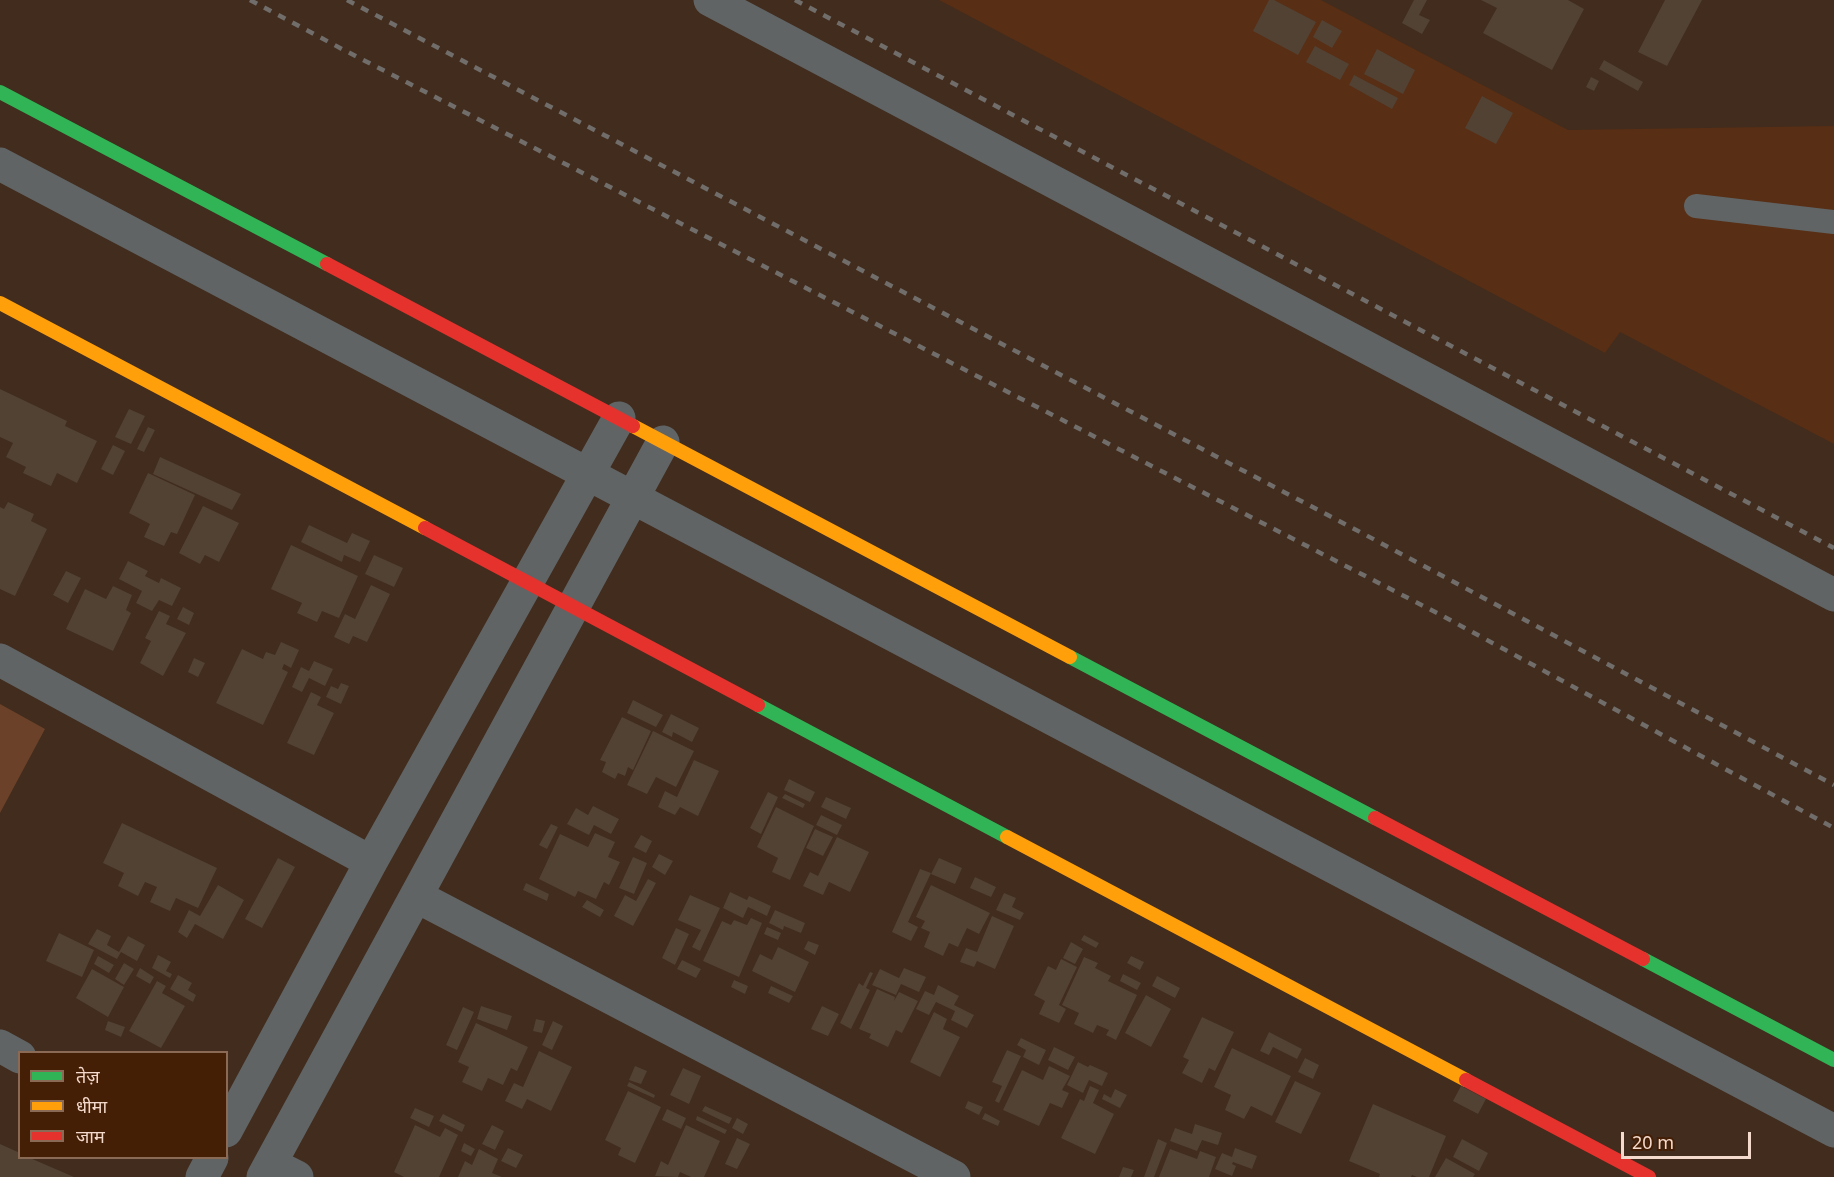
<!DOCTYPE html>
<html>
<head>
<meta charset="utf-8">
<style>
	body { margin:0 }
	#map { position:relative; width:1834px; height:1177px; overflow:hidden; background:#412c1e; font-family:"Noto Sans","Noto Sans Devanagari",sans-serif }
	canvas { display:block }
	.legend { position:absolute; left:18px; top:1051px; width:210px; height:108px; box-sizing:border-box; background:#441e05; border:2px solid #8a6955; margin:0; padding:8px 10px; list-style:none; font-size:18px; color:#f4dacc }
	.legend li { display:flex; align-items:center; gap:12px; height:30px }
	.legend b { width:30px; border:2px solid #8a6955 }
	.scale { position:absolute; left:1621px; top:1132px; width:130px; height:27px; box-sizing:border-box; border:3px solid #f4dacc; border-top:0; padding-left:8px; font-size:18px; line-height:21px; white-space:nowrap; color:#f4dacc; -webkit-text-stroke:4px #441e05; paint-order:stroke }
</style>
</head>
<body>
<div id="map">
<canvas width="1834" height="1177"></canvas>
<ul class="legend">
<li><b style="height:8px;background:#30b455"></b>तेज़</li>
<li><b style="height:8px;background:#ff9f0a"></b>धीमा</li>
<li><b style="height:8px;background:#e5322d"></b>जाम</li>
</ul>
<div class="scale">20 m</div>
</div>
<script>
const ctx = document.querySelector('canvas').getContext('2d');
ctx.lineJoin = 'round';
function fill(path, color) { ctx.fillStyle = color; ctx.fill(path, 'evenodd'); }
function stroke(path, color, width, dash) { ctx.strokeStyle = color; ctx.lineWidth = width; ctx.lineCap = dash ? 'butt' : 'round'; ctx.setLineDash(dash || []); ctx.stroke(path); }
fill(new Path2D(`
	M 939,0 L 1321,0 L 1568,130 L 1834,126 L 1834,444 L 1620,332 L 1605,353 Z`), '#582e14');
fill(new Path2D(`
	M 0,704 L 45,729 L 0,813 Z`), '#6b4229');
fill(new Path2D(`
	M 1269,0 L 1274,0 L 1316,22 L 1298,55 L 1253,31 Z
	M 1414,0 L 1427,0 L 1419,15 L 1430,20 L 1422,34 L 1402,23 Z
	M 1481,0 L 1568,0 L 1584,9 L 1552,70 L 1483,33 L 1497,8 Z
	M 1665,0 L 1702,0 L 1667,66 L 1638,52 Z
	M 1322,20 L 1342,31 L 1332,48 L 1313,37 Z
	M 1315,46 L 1349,64 L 1340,80 L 1306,62 Z
	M 1377,49 L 1415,70 L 1403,94 L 1364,74 Z
	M 1604,60 L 1643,82 L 1638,91 L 1599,69 Z
	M 1354,75 L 1398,98 L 1392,109 L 1349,85 Z
	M 1591,77 L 1599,81 L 1594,91 L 1586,87 Z
	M 1482,96 L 1513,113 L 1496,144 L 1465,128 Z
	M 0,389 L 67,421 L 65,426 L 97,441 L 77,483 L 57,473 L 51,486 L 23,473 L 26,467 L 6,457 L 13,443 L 0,437 Z
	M 129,409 L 145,416 L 131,444 L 115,437 Z
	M 148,427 L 155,430 L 144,452 L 137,449 Z
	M 113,445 L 125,451 L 113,475 L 101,469 Z
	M 160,457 L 241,494 L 232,510 L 153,474 Z
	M 148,473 L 195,495 L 177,534 L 171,532 L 164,546 L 144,537 L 150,524 L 129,513 Z
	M 8,502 L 34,514 L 31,521 L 47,529 L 15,596 L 0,589 L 0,507 L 4,509 Z
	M 203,506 L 239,523 L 219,562 L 205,555 L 200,564 L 179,553 Z
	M 309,525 L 347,543 L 352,533 L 370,541 L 360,562 L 344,555 L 342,562 L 301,542 Z
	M 291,545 L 358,576 L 339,618 L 322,611 L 317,622 L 297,613 L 302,603 L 271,589 Z
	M 374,555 L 403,568 L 394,587 L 365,574 Z
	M 128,561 L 148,571 L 145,576 L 159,583 L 161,578 L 181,588 L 172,606 L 159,600 L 152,611 L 136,603 L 142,591 L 119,579 Z
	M 66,571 L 81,578 L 68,603 L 53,595 Z
	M 371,585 L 390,594 L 367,642 L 353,636 L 349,644 L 334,637 L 345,614 L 355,619 Z
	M 113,586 L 132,595 L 126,610 L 131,613 L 113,651 L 66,629 L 85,589 L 106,599 Z
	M 183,607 L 194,613 L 189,625 L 177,619 Z
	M 159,611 L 170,616 L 166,624 L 186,633 L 163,676 L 140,663 L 151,641 L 145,638 Z
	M 281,642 L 299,650 L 291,668 L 284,664 L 282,669 L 288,672 L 263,725 L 216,703 L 242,649 L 263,659 L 266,652 L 275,655 Z
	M 194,658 L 205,663 L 198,677 L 188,672 Z
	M 314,661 L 333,669 L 325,686 L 309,678 L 302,692 L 292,687 L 301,667 L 309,671 Z
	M 341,683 L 349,686 L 341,704 L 326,697 L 331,686 L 338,689 Z
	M 311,692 L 321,697 L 317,705 L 334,713 L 314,755 L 287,743 Z
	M 633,700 L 663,715 L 656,727 L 627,713 Z
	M 671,714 L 699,728 L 692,742 L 673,732 L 672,737 L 662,732 Z
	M 622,717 L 651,731 L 633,770 L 628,767 L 625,776 L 618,773 L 615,779 L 602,772 L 606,762 L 600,760 Z
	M 653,731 L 694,751 L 676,787 L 656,777 L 647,794 L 627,785 Z
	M 694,760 L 719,771 L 698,816 L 680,807 L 675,815 L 658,807 L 665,791 L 677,797 Z
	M 789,779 L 815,792 L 810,802 L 784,790 Z
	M 768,792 L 778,797 L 761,834 L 750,828 Z
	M 785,794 L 805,804 L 803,808 L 782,798 Z
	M 826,797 L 851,808 L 846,819 L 821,807 Z
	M 593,806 L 619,819 L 611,834 L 594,825 L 589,835 L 567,824 L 576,808 L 588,815 Z
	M 776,807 L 814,826 L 790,880 L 772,872 L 778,858 L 757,847 Z
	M 821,815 L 842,825 L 837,835 L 816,825 Z
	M 122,823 L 217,868 L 198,908 L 176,898 L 170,911 L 150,902 L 157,887 L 145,882 L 138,896 L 118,886 L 124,873 L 103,863 Z
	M 551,824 L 558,827 L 547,849 L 539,845 Z
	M 815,829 L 833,837 L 823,856 L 806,848 Z
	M 595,833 L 615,842 L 608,857 L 620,862 L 609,885 L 604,882 L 596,899 L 578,891 L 575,897 L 539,879 L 560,834 L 588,847 Z
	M 641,835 L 652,841 L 646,853 L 634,847 Z
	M 837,837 L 869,852 L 850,892 L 829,882 L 823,895 L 803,886 L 810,872 L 818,876 Z
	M 659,854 L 673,861 L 665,875 L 652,867 Z
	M 633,857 L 647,863 L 634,894 L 619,888 Z
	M 278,858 L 295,867 L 262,928 L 245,919 Z
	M 939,858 L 962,868 L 955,884 L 931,874 Z
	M 920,869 L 931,873 L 908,922 L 918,927 L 911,941 L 892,932 Z
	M 975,877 L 996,887 L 991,897 L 970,888 Z
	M 648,879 L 656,883 L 633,926 L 614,916 L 625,895 L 636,901 Z
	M 526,883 L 549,894 L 547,901 L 523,890 Z
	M 218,885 L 244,900 L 223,939 L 195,924 L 187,938 L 178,932 L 189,910 L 200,916 Z
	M 931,885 L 990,913 L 979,934 L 967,928 L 958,947 L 949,943 L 943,956 L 924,947 L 930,932 L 921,928 L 925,921 L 916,917 Z
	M 730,892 L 747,900 L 749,896 L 771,906 L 767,916 L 748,907 L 743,918 L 723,908 Z
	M 1004,893 L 1016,898 L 1012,907 L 1024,913 L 1020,920 L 996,910 Z
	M 690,895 L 720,908 L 700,951 L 692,947 L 701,930 L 678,920 Z
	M 587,900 L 604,910 L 600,917 L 582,907 Z
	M 775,910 L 805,923 L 801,933 L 784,926 L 783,930 L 769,923 Z
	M 992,916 L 1014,926 L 995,969 L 977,961 L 974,967 L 960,962 L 966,948 L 977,952 Z
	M 751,918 L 762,923 L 739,977 L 703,961 L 722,921 L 731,925 L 734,920 L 747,925 Z
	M 767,927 L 781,933 L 778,940 L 764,934 Z
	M 676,928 L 689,934 L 675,965 L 662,958 Z
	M 97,929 L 111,936 L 107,945 L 119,952 L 128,936 L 145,945 L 137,961 L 121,952 L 117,959 L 88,944 Z
	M 59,933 L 94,950 L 82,977 L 46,961 Z
	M 1084,935 L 1099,943 L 1096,948 L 1081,940 Z
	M 808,941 L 819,945 L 815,955 L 804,949 Z
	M 1071,942 L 1083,949 L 1075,964 L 1063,958 Z
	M 778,947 L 809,962 L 795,992 L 752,971 L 760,954 L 772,960 Z
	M 158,955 L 171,962 L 166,971 L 172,974 L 170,978 L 152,968 Z
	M 98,956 L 114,965 L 109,973 L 94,964 Z
	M 1131,956 L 1144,962 L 1140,970 L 1127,963 Z
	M 1084,957 L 1098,963 L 1095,968 L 1111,976 L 1108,981 L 1137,995 L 1116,1040 L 1106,1035 L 1109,1030 L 1097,1025 L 1093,1033 L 1074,1024 L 1079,1013 L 1062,1005 Z
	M 1061,959 L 1077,967 L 1059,1005 L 1066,1009 L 1059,1023 L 1039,1014 L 1045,1001 L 1034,995 L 1048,966 L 1056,970 Z
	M 682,960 L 701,969 L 696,978 L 677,969 Z
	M 124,963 L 134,969 L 124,985 L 115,979 Z
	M 140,968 L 154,977 L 150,984 L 136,976 Z
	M 904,968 L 926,977 L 919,992 L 901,984 L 896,995 L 872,985 L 880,969 L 899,978 Z
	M 92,969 L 124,987 L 108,1017 L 76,998 Z
	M 870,972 L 873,973 L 866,988 L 870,990 L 851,1029 L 840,1023 L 859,983 L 863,986 Z
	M 1123,974 L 1141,983 L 1137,990 L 1120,981 Z
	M 178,975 L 192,983 L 188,990 L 196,995 L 193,1002 L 170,989 Z
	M 1157,976 L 1180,988 L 1175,998 L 1152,986 Z
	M 734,980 L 748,986 L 745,994 L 731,987 Z
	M 157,981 L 166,986 L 162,993 L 185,1006 L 161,1048 L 129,1031 Z
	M 938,985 L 959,996 L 954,1005 L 974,1015 L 967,1028 L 951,1020 L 955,1011 L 936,1002 L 929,1015 L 916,1009 L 925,991 L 934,995 Z
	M 771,986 L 793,996 L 789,1003 L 768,993 Z
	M 877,989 L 895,997 L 894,1001 L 899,992 L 918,1001 L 902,1033 L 896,1030 L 888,1047 L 869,1038 L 871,1034 L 859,1029 Z
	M 1146,995 L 1171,1009 L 1151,1047 L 1125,1033 Z
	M 481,1006 L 512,1016 L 507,1030 L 477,1019 Z
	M 822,1006 L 839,1014 L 828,1036 L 811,1029 Z
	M 463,1007 L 474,1012 L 457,1050 L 446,1045 Z
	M 934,1012 L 947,1019 L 943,1029 L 960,1037 L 940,1077 L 910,1062 Z
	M 1202,1017 L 1234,1032 L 1215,1071 L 1209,1068 L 1202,1083 L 1182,1073 L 1189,1060 L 1183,1057 Z
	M 536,1019 L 545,1021 L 542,1033 L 533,1031 Z
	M 108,1021 L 125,1027 L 121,1037 L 105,1030 Z
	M 553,1021 L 563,1026 L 552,1050 L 542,1045 Z
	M 476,1023 L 528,1047 L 517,1071 L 511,1068 L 503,1085 L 488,1078 L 482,1091 L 462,1082 L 469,1067 L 458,1062 Z
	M 1269,1032 L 1302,1049 L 1297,1059 L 1273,1047 L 1269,1055 L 1260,1051 Z
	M 1021,1038 L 1046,1050 L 1039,1065 L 1023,1057 L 1026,1050 L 1017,1045 Z
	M 1054,1047 L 1075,1057 L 1068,1070 L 1048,1060 Z
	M 1232,1048 L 1291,1076 L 1272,1116 L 1251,1106 L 1244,1119 L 1225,1110 L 1231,1095 L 1214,1087 Z
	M 1007,1050 L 1021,1056 L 999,1103 L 995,1101 L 1002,1086 L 992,1082 Z
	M 539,1051 L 572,1067 L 551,1111 L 527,1099 L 522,1109 L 505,1101 L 514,1083 L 523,1087 Z
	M 1305,1058 L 1319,1065 L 1313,1079 L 1298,1072 Z
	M 1078,1062 L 1088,1067 L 1090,1065 L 1108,1073 L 1102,1086 L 1089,1080 L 1083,1093 L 1067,1085 Z
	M 635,1066 L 647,1071 L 641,1084 L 629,1080 Z
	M 1049,1066 L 1070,1076 L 1062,1090 L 1069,1093 L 1062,1108 L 1050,1103 L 1039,1126 L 1003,1110 L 1022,1070 L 1043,1080 Z
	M 683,1068 L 701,1076 L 689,1104 L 670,1095 Z
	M 1295,1081 L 1321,1093 L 1301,1134 L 1275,1122 Z
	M 629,1082 L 655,1095 L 654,1098 L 627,1086 Z
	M 1090,1086 L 1099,1090 L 1093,1103 L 1114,1114 L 1095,1154 L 1061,1138 L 1080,1099 L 1084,1101 Z
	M 1461,1086 L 1486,1099 L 1478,1114 L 1453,1101 Z
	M 1115,1089 L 1127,1095 L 1120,1108 L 1102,1099 L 1104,1094 L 1111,1098 Z
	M 628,1091 L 661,1107 L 635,1163 L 618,1155 L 621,1148 L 605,1140 Z
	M 968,1101 L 983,1107 L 979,1115 L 965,1108 Z
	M 1373,1104 L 1446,1136 L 1429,1177 L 1417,1177 L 1412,1175 L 1411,1177 L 1379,1177 L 1380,1174 L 1349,1161 Z
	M 705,1106 L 732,1118 L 729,1124 L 702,1111 Z
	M 415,1108 L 434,1116 L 429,1127 L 410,1118 Z
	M 667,1109 L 686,1118 L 681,1129 L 662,1120 Z
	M 985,1113 L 1000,1121 L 998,1126 L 982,1119 Z
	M 443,1114 L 465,1125 L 462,1132 L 439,1121 Z
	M 697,1116 L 727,1130 L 725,1134 L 696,1120 Z
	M 737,1118 L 748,1124 L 743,1134 L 732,1128 Z
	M 1195,1124 L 1222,1133 L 1218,1145 L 1202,1140 L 1197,1151 L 1170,1141 L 1175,1128 L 1192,1134 Z
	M 415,1125 L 440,1137 L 445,1128 L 458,1135 L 439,1177 L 404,1177 L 394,1172 Z
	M 492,1125 L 504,1131 L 495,1150 L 482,1144 Z
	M 686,1125 L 720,1141 L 704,1177 L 691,1177 L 680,1172 L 678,1177 L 655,1176 L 661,1161 L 668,1165 Z
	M 737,1138 L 750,1144 L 737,1169 L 725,1164 Z
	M 1158,1139 L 1167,1143 L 1154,1177 L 1144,1177 Z
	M 1462,1139 L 1488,1153 L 1479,1171 L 1453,1157 Z
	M 464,1143 L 475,1149 L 471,1156 L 461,1151 Z
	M 0,1144 L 20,1153 L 20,1158 L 30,1158 L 74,1177 L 0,1177 Z
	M 508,1148 L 523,1155 L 516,1168 L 501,1161 Z
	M 1235,1148 L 1257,1156 L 1252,1169 L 1233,1162 L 1232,1164 L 1236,1166 L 1232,1176 L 1215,1169 L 1222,1153 L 1232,1157 Z
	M 479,1149 L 498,1159 L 492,1173 L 502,1177 L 458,1177 L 465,1161 L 472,1165 Z
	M 1170,1149 L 1197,1159 L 1200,1151 L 1216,1157 L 1209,1177 L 1159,1177 Z
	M 1446,1158 L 1475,1174 L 1473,1177 L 1435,1177 Z
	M 1123,1167 L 1134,1170 L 1131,1177 L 1119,1177 Z`), '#524234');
stroke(new Path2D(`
	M 1696,206 L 1834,222`), '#606465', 24);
stroke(new Path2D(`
	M 710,0 L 1834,595
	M 0,164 L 1834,1131
	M 0,660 L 371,862
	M 416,896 L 954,1177
	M 0,1046 L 20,1057
	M 226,1131 L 371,862 L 619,418
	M 271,1164 L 297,1177
	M 202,1177 L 212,1158
	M 263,1177 L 663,442`), '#606465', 33);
stroke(new Path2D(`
	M 0,92 L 327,264
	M 1070,657 L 1375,818
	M 758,705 L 1007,837
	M 1643,959 L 1834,1060`), '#30b455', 14);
stroke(new Path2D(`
	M 0,303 L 425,528
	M 633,426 L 1070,657
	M 1007,837 L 1466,1080`), '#ff9f0a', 14);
stroke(new Path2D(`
	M 327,264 L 633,426
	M 425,528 L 758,705
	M 1375,818 L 1643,959
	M 1466,1080 L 1649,1177`), '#e5322d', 14);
stroke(new Path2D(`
	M 250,0 L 342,49 L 1439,614 L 1834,828
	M 347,0 L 1362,533 L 1834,785
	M 795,0 L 1834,548`), '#706d6a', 4.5, [8, 8]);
</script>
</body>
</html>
